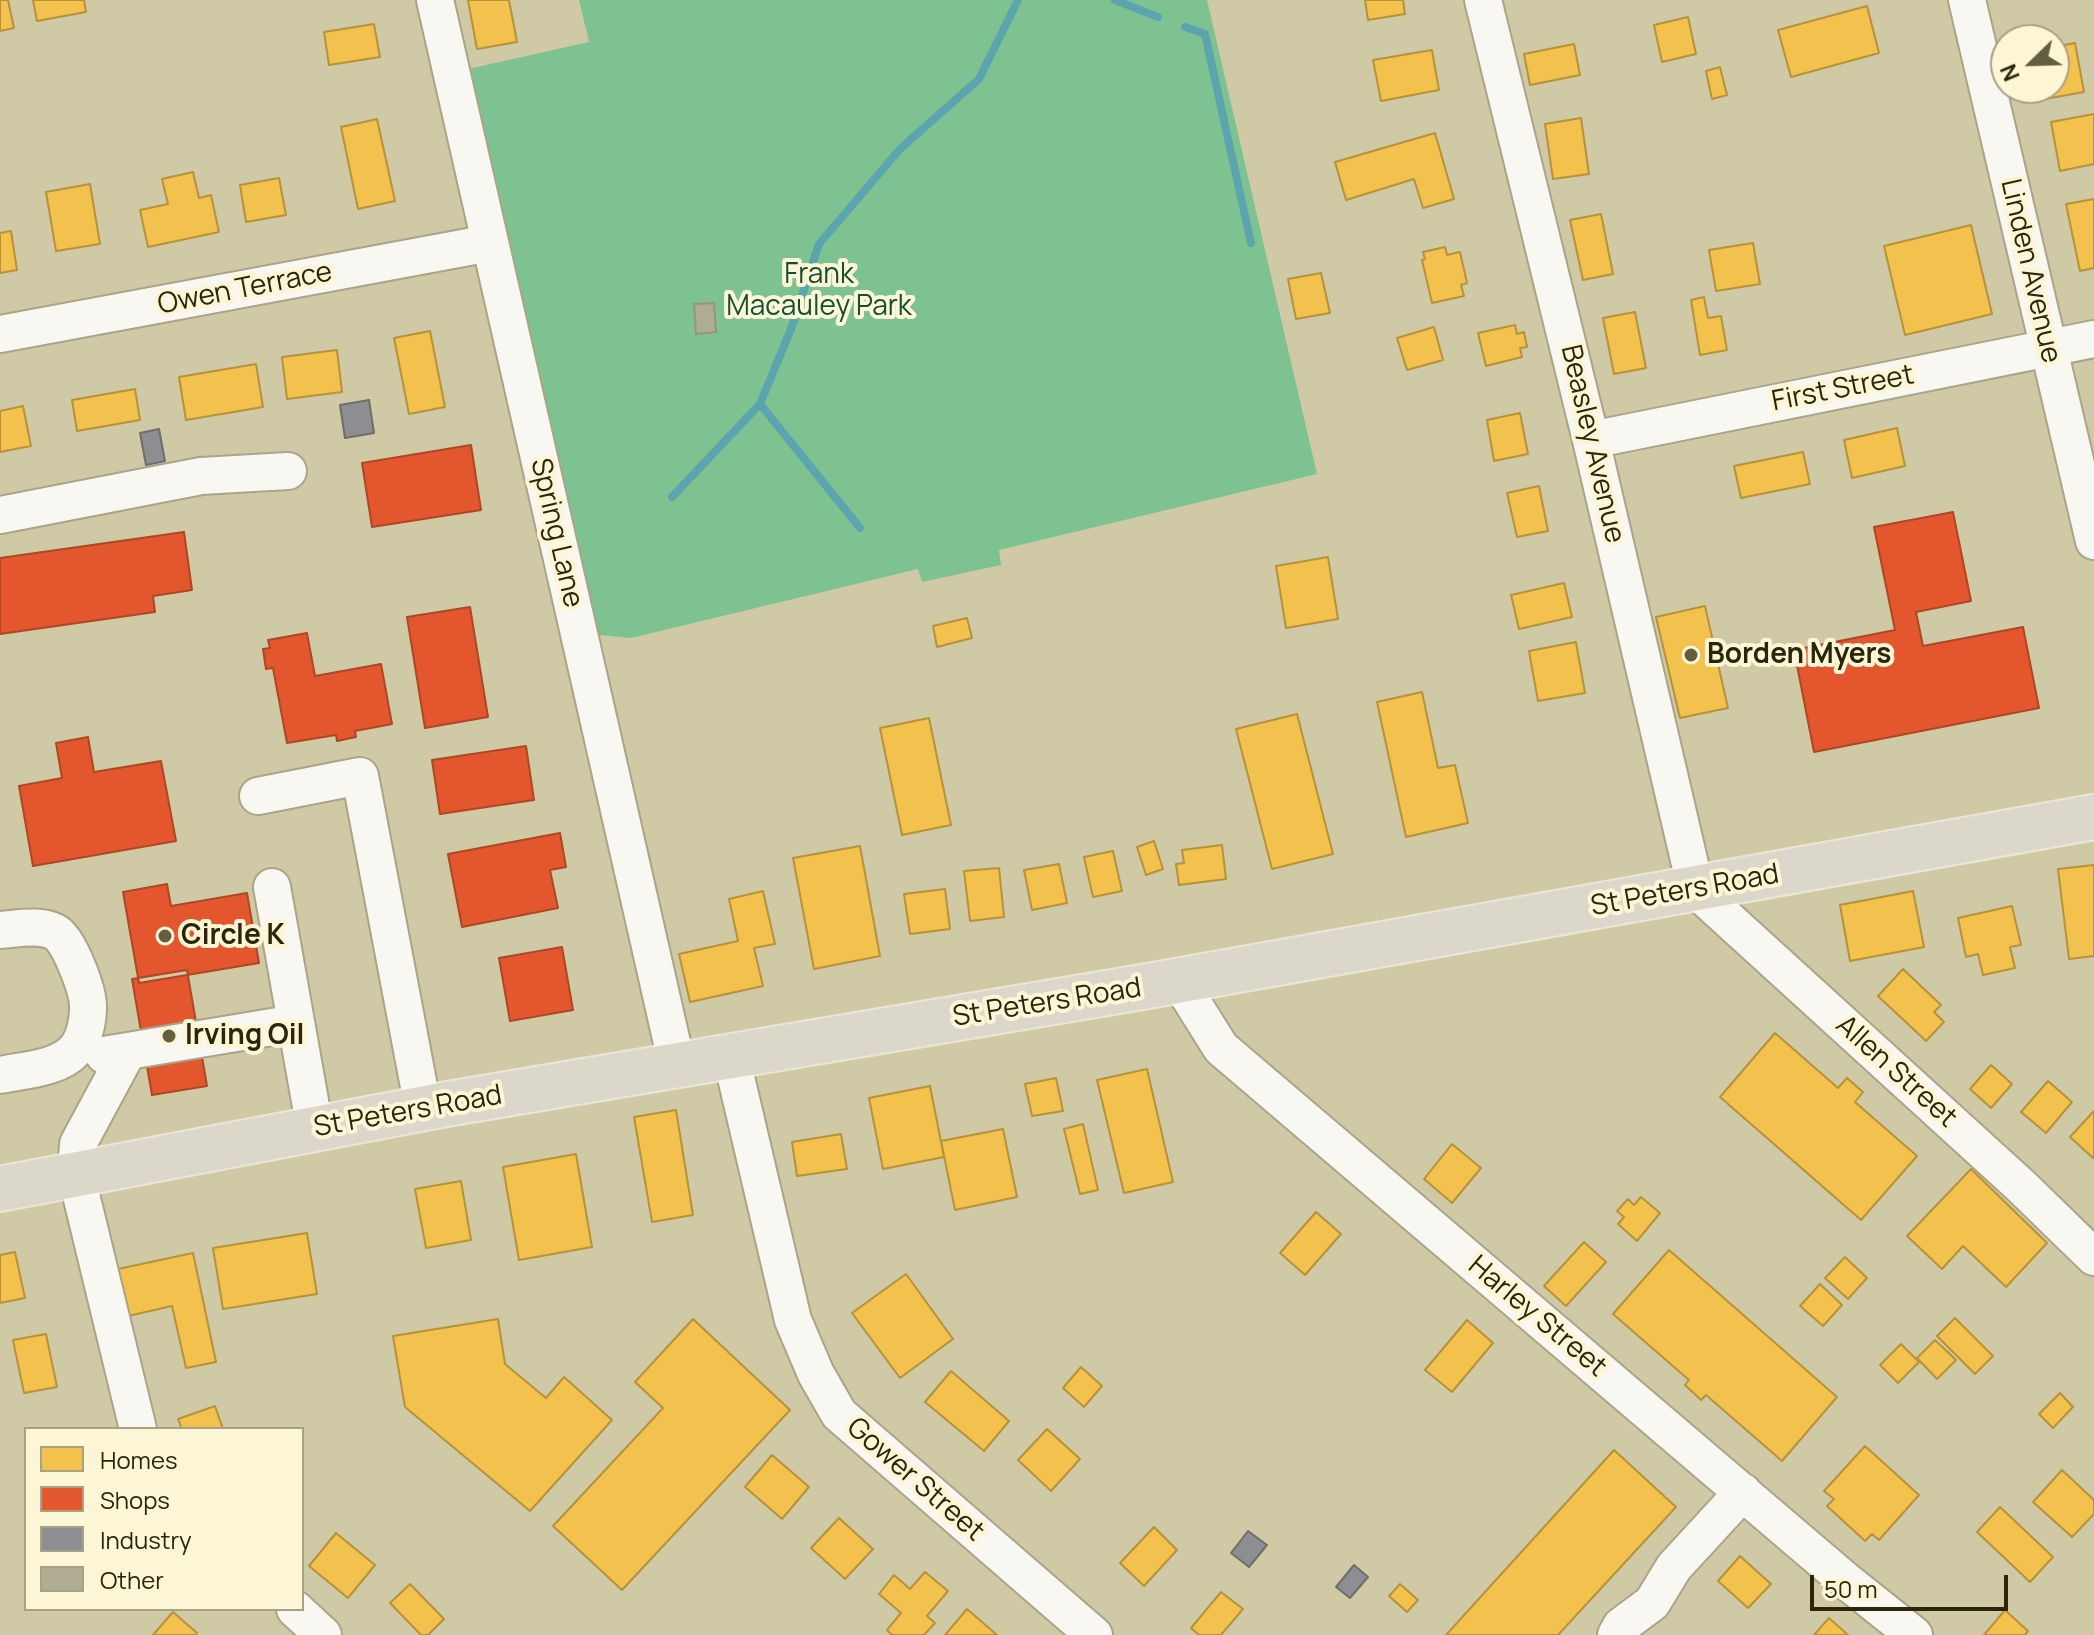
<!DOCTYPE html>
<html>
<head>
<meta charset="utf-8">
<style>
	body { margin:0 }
	#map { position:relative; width:2094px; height:1635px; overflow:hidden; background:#d0c9a6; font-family:Manrope,sans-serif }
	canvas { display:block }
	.legend { position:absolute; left:24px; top:1427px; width:280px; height:184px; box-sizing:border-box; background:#fcf6d6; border:2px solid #a8a285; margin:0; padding:10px 14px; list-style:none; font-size:24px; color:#2a250b }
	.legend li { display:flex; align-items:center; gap:16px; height:40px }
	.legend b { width:40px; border:2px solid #a8a285 }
	.north { position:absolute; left:1990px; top:24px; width:80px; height:80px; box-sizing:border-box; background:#fcf6d6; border:2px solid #a8a285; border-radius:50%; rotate:247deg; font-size:22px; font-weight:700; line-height:32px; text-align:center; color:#2a250b }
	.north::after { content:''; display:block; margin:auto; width:28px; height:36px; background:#645e41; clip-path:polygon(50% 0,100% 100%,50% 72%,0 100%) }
	.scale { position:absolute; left:1810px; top:1575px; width:198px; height:36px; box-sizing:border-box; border:4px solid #2a250b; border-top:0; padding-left:10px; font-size:24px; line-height:28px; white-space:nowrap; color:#2a250b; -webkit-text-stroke:6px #fcf6d6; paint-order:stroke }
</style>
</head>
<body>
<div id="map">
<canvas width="2094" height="1635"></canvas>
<ul class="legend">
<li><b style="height:22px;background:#f2c14e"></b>Homes</li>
<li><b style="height:22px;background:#e4572e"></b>Shops</li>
<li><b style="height:22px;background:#8d8d92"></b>Industry</li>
<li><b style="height:22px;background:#aead92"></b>Other</li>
</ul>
<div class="north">N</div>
<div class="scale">50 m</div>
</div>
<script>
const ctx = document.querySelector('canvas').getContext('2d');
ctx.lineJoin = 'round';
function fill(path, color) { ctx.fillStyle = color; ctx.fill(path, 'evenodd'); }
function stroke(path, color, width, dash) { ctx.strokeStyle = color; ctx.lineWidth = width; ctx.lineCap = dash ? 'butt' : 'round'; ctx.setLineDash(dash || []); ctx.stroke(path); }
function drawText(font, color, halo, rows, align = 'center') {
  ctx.font = font + ' Manrope,sans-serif'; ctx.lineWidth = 8; ctx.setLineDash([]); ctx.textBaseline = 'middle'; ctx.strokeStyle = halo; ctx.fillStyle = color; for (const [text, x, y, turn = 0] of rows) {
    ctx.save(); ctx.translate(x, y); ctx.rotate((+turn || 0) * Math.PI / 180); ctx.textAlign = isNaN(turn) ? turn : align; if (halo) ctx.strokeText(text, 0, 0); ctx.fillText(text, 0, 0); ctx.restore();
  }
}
fill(new Path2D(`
	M 579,0 L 1207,0 L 1317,474 L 999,550 L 1001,565 L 922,582 L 918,569 L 631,638 L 599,635 L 468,69 L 589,42 Z`), '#7fc291');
const homes = new Path2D(`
	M 0,0 L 8,0 L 14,28 L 0,31 Z
	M 33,0 L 84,0 L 86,12 L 37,21 Z
	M 468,0 L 509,0 L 517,42 L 477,49 Z
	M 1365,0 L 1403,0 L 1405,14 L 1368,20 Z
	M 1867,6 L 1879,53 L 1791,77 L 1778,30 Z
	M 1688,17 L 1696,54 L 1662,62 L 1654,25 Z
	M 374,24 L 380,57 L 329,65 L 324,32 Z
	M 2075,43 L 2084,92 L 2045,99 L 2043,88 L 2054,88 L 2054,47 Z
	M 1574,44 L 1580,75 L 1530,85 L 1524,54 Z
	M 1432,50 L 1439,90 L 1381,101 L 1373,60 Z
	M 1720,67 L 1727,95 L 1712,99 L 1706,71 Z
	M 2094,114 L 2094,164 L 2060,171 L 2051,122 Z
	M 1581,118 L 1589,174 L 1553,179 L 1545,124 Z
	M 377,119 L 395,201 L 358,209 L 341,127 Z
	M 1435,133 L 1454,199 L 1423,208 L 1414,179 L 1346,200 L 1335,162 Z
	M 193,172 L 199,198 L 211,195 L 219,232 L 148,247 L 140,210 L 168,204 L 162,179 Z
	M 279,178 L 286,215 L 246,222 L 240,185 Z
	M 90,184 L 100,244 L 56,251 L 46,192 Z
	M 2094,199 L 2094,268 L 2080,271 L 2066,204 Z
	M 1601,214 L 1613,274 L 1583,280 L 1570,220 Z
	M 1971,225 L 1992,314 L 1905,335 L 1884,246 Z
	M 11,231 L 17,270 L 0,273 L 0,233 Z
	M 1753,243 L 1760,284 L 1716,291 L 1709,250 Z
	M 1445,247 L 1447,255 L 1460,252 L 1467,283 L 1461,285 L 1464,296 L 1432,303 L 1422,260 L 1425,259 L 1423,252 Z
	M 1321,273 L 1330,313 L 1296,319 L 1288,279 Z
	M 1704,297 L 1708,318 L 1721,316 L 1727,350 L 1700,355 L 1691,300 Z
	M 1635,312 L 1646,368 L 1614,374 L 1603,318 Z
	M 1515,325 L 1517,334 L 1524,332 L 1527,347 L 1520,348 L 1522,357 L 1486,366 L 1478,333 Z
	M 1434,327 L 1443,360 L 1407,370 L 1397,338 Z
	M 430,331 L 445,407 L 409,414 L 394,338 Z
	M 337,350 L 342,392 L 287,399 L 282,357 Z
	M 256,364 L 263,407 L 186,420 L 179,377 Z
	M 135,389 L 140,420 L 77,431 L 72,400 Z
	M 23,406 L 31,446 L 0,452 L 0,411 Z
	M 1520,413 L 1528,454 L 1494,461 L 1487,420 Z
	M 1897,428 L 1905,466 L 1852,478 L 1844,440 Z
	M 1803,452 L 1810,484 L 1741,498 L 1734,466 Z
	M 1539,486 L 1548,531 L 1517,537 L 1507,493 Z
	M 1328,557 L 1338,619 L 1286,628 L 1276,566 Z
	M 1564,583 L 1572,617 L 1519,629 L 1511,595 Z
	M 1705,606 L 1728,708 L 1680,718 L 1656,617 Z
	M 967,618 L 972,638 L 937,647 L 933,626 Z
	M 1576,642 L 1585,693 L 1538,701 L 1529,651 Z
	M 1422,692 L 1438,768 L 1455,765 L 1468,823 L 1406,837 L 1377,702 Z
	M 1297,714 L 1333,854 L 1272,869 L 1236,729 Z
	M 929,718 L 951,825 L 902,835 L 880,728 Z
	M 1154,841 L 1163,869 L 1146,875 L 1137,847 Z
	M 1222,845 L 1226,879 L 1179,885 L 1176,864 L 1184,863 L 1182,850 Z
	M 860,846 L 880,956 L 814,969 L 793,858 Z
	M 1113,851 L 1122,891 L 1093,897 L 1084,857 Z
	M 1059,864 L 1067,903 L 1032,910 L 1024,870 Z
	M 2094,865 L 2094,956 L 2069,959 L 2058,869 Z
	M 999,868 L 1004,917 L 970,921 L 964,871 Z
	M 945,889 L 950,929 L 910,934 L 904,894 Z
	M 763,891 L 775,944 L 754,948 L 763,986 L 690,1002 L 679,954 L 738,941 L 729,899 Z
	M 1913,891 L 1924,947 L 1850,961 L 1840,905 Z
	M 2012,906 L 2021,945 L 2010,947 L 2015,968 L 1983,975 L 1978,954 L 1966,957 L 1958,918 Z
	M 1903,969 L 1941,1005 L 1934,1012 L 1944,1022 L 1926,1041 L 1878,996 Z
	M 1775,1033 L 1838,1088 L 1847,1078 L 1863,1092 L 1855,1102 L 1917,1156 L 1861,1220 L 1720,1097 Z
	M 1991,1065 L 2012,1084 L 1991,1108 L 1970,1089 Z
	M 1147,1069 L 1173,1182 L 1124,1193 L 1097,1080 Z
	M 1056,1078 L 1063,1111 L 1032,1116 L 1025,1084 Z
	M 2048,1081 L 2072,1102 L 2046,1133 L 2021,1112 Z
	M 930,1086 L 944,1157 L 883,1169 L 869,1098 Z
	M 676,1110 L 693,1215 L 652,1222 L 634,1117 Z
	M 2094,1111 L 2094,1156 L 2093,1158 L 2070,1137 Z
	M 1083,1124 L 1098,1190 L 1080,1194 L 1064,1129 Z
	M 1003,1129 L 1017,1197 L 955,1210 L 941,1141 Z
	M 841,1134 L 847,1169 L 797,1176 L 792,1142 Z
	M 1452,1144 L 1481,1168 L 1452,1203 L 1424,1179 Z
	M 576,1154 L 592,1247 L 519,1260 L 503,1167 Z
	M 1971,1169 L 2047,1243 L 2006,1287 L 1963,1246 L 1942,1269 L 1907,1236 Z
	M 461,1181 L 471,1240 L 426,1248 L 415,1189 Z
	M 1641,1197 L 1660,1213 L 1637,1241 L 1618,1224 L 1624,1217 L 1617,1211 L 1628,1199 L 1634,1205 Z
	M 1316,1212 L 1341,1234 L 1305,1275 L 1280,1253 Z
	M 307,1233 L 317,1294 L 223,1309 L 213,1248 Z
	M 1584,1242 L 1606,1262 L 1566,1306 L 1544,1286 Z
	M 1669,1250 L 1837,1397 L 1782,1461 L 1706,1395 L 1701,1400 L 1685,1385 L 1689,1380 L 1613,1314 Z
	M 15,1252 L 25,1298 L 0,1303 L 0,1255 Z
	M 193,1253 L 216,1362 L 186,1368 L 172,1306 L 128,1316 L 118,1269 Z
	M 1845,1257 L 1867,1278 L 1848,1299 L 1825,1278 Z
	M 906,1274 L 953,1339 L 900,1378 L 852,1313 Z
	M 1820,1284 L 1842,1305 L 1823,1326 L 1800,1306 Z
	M 1955,1318 L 1993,1356 L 1975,1374 L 1937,1336 Z
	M 498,1319 L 505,1364 L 546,1398 L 564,1377 L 612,1420 L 530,1511 L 405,1407 L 393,1336 Z
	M 693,1319 L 790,1410 L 622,1590 L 553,1526 L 663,1408 L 635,1382 Z
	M 1467,1320 L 1493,1343 L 1452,1392 L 1425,1370 Z
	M 46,1334 L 57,1387 L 24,1393 L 13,1340 Z
	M 1935,1340 L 1956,1360 L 1937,1379 L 1917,1358 Z
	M 1901,1344 L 1919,1362 L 1898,1383 L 1880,1365 Z
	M 1081,1367 L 1102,1386 L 1084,1407 L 1063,1388 Z
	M 951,1371 L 1009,1421 L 984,1451 L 925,1402 Z
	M 2060,1393 L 2073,1407 L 2053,1428 L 2039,1414 Z
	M 215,1406 L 223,1429 L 182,1429 L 178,1419 Z
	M 1047,1429 L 1080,1459 L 1051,1491 L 1018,1460 Z
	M 1865,1446 L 1919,1495 L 1879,1540 L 1872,1534 L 1865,1541 L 1827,1506 L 1834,1499 L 1824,1491 Z
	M 1614,1450 L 1676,1507 L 1558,1635 L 1446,1635 Z
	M 772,1455 L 809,1487 L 782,1519 L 745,1487 Z
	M 2062,1470 L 2094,1500 L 2094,1514 L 2072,1537 L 2033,1502 Z
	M 2000,1507 L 2053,1557 L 2030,1582 L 1977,1532 Z
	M 839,1518 L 873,1549 L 845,1579 L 811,1548 Z
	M 1154,1527 L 1177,1550 L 1144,1586 L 1120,1563 Z
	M 336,1533 L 375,1565 L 348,1598 L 309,1566 Z
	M 1740,1556 L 1771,1584 L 1748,1608 L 1718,1581 Z
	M 925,1572 L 948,1591 L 927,1616 L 935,1623 L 924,1635 L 892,1635 L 887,1630 L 901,1613 L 879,1594 L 894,1575 L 910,1589 Z
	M 410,1584 L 444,1619 L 428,1635 L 421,1635 L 390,1603 Z
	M 1400,1584 L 1418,1600 L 1407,1612 L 1389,1596 Z
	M 1221,1592 L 1243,1609 L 1221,1635 L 1199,1635 L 1191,1628 Z
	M 967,1609 L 997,1635 L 945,1635 Z
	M 2005,1610 L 2028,1631 L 2025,1635 L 1984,1635 Z
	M 173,1612 L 197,1633 L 196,1635 L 153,1635 Z
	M 1829,1618 L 1848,1635 L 1814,1635 Z`);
fill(homes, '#f2c14e');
stroke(homes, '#b6923a', 2);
const shops = new Path2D(`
	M 471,445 L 481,510 L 372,527 L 362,463 Z
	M 1953,512 L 1971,601 L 1916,612 L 1923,646 L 2023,627 L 2039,708 L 1814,752 L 1794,650 L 1895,630 L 1874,527 Z
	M 184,532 L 192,590 L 153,596 L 155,612 L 0,634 L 0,558 Z
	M 470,607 L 488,717 L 425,728 L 407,617 Z
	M 307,633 L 315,676 L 381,664 L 392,724 L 355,731 L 356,737 L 337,741 L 336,735 L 287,743 L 273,668 L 266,669 L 263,649 L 270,648 L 268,640 Z
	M 88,737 L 94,772 L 161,761 L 176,841 L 33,866 L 19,786 L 62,778 L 56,743 Z
	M 526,746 L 534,800 L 440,814 L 432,760 Z
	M 560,833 L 566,867 L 550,870 L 558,908 L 462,927 L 448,854 Z
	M 167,884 L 171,906 L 247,893 L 259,963 L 139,983 L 123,892 Z
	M 562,947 L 573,1010 L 510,1021 L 499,958 Z
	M 187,970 L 207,1086 L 152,1095 L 132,979 Z`);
fill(shops, '#e4572e');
stroke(shops, '#ac4824', 2);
const industry = new Path2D(`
	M 369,400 L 374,433 L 345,438 L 340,405 Z
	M 159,429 L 165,461 L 146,465 L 140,433 Z
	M 1248,1531 L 1267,1545 L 1249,1567 L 1231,1553 Z
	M 1354,1565 L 1368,1577 L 1350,1598 L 1336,1587 Z`);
fill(industry, '#8d8d92');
stroke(industry, '#6f6e6a', 2);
stroke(new Path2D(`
	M 1115,0 L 1158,17
	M 1185,27 L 1205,34 L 1251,243
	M 672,497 L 760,404
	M 860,528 L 760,404 L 791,329 L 819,244 L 900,149 L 979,79 L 1018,0`), '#5ca5ae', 8);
const building = new Path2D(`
	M 714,303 L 716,332 L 696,334 L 694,304 Z`);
fill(building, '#aead92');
stroke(building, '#96957a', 2);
const minor = new Path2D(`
	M 435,0 L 677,1065
	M 1483,0 L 1591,440 L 1696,890 L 2021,1186 L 2094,1257
	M 1967,0 L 2094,541
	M 0,334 L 490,243
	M 1591,440 L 2094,339
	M 0,515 L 201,476 L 288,471
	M 258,796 L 360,776 L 423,1108
	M 272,887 L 315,1129
	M 0,930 C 17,929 39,924 55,932 C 68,938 84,982 87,997 C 90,1012 86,1038 75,1050 C 58,1069 24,1070 0,1075
	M 1179,981 L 1221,1048 L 1845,1580 L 1914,1635
	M 128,1051 L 78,1144 L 76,1174 L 138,1429
	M 104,1055 L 296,1023
	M 731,1056 L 793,1320 L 816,1374 L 839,1414 L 1094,1635
	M 295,1609 L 323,1635
	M 1616,1635 L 1621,1626 L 1652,1603 L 1674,1567 L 1743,1492`);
const major = new Path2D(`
	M 0,1189 L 441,1105 L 1154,985 L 2094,817`);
stroke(minor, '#aaa488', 40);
stroke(major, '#eae7d7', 48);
stroke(minor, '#f8f7f2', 36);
stroke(major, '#dbd8cb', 44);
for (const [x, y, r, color] of [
	[1691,655,8,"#645e41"],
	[165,936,8,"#645e41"],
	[169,1036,8,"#645e41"]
]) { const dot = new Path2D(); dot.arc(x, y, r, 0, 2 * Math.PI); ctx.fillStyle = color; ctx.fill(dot); stroke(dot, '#fcf6d6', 3); }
drawText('28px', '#2a250b', '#fcf6d6', [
	["Linden Avenue",2030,271,77],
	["Owen Terrace",245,289,-11],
	["First Street",1843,389,-11],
	["Beasley Avenue",1592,444,77],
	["Spring Lane",556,533,77],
	["St Peters Road",1685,891,-10],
	["St Peters Road",1047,1003,-9],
	["Allen Street",1896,1072,42],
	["St Peters Road",408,1112,-10],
	["Harley Street",1537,1317,40],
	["Gower Street",915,1480,41]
]);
drawText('28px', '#145134', '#fcf6d6', [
	["Frank",819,275],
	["Macauley Park",819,307]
]);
drawText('bold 28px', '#2a250b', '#fcf6d6', [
	["Borden Myers",1707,655],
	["Circle K",181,936],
	["Irving Oil",185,1036]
], 'left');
</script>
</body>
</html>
